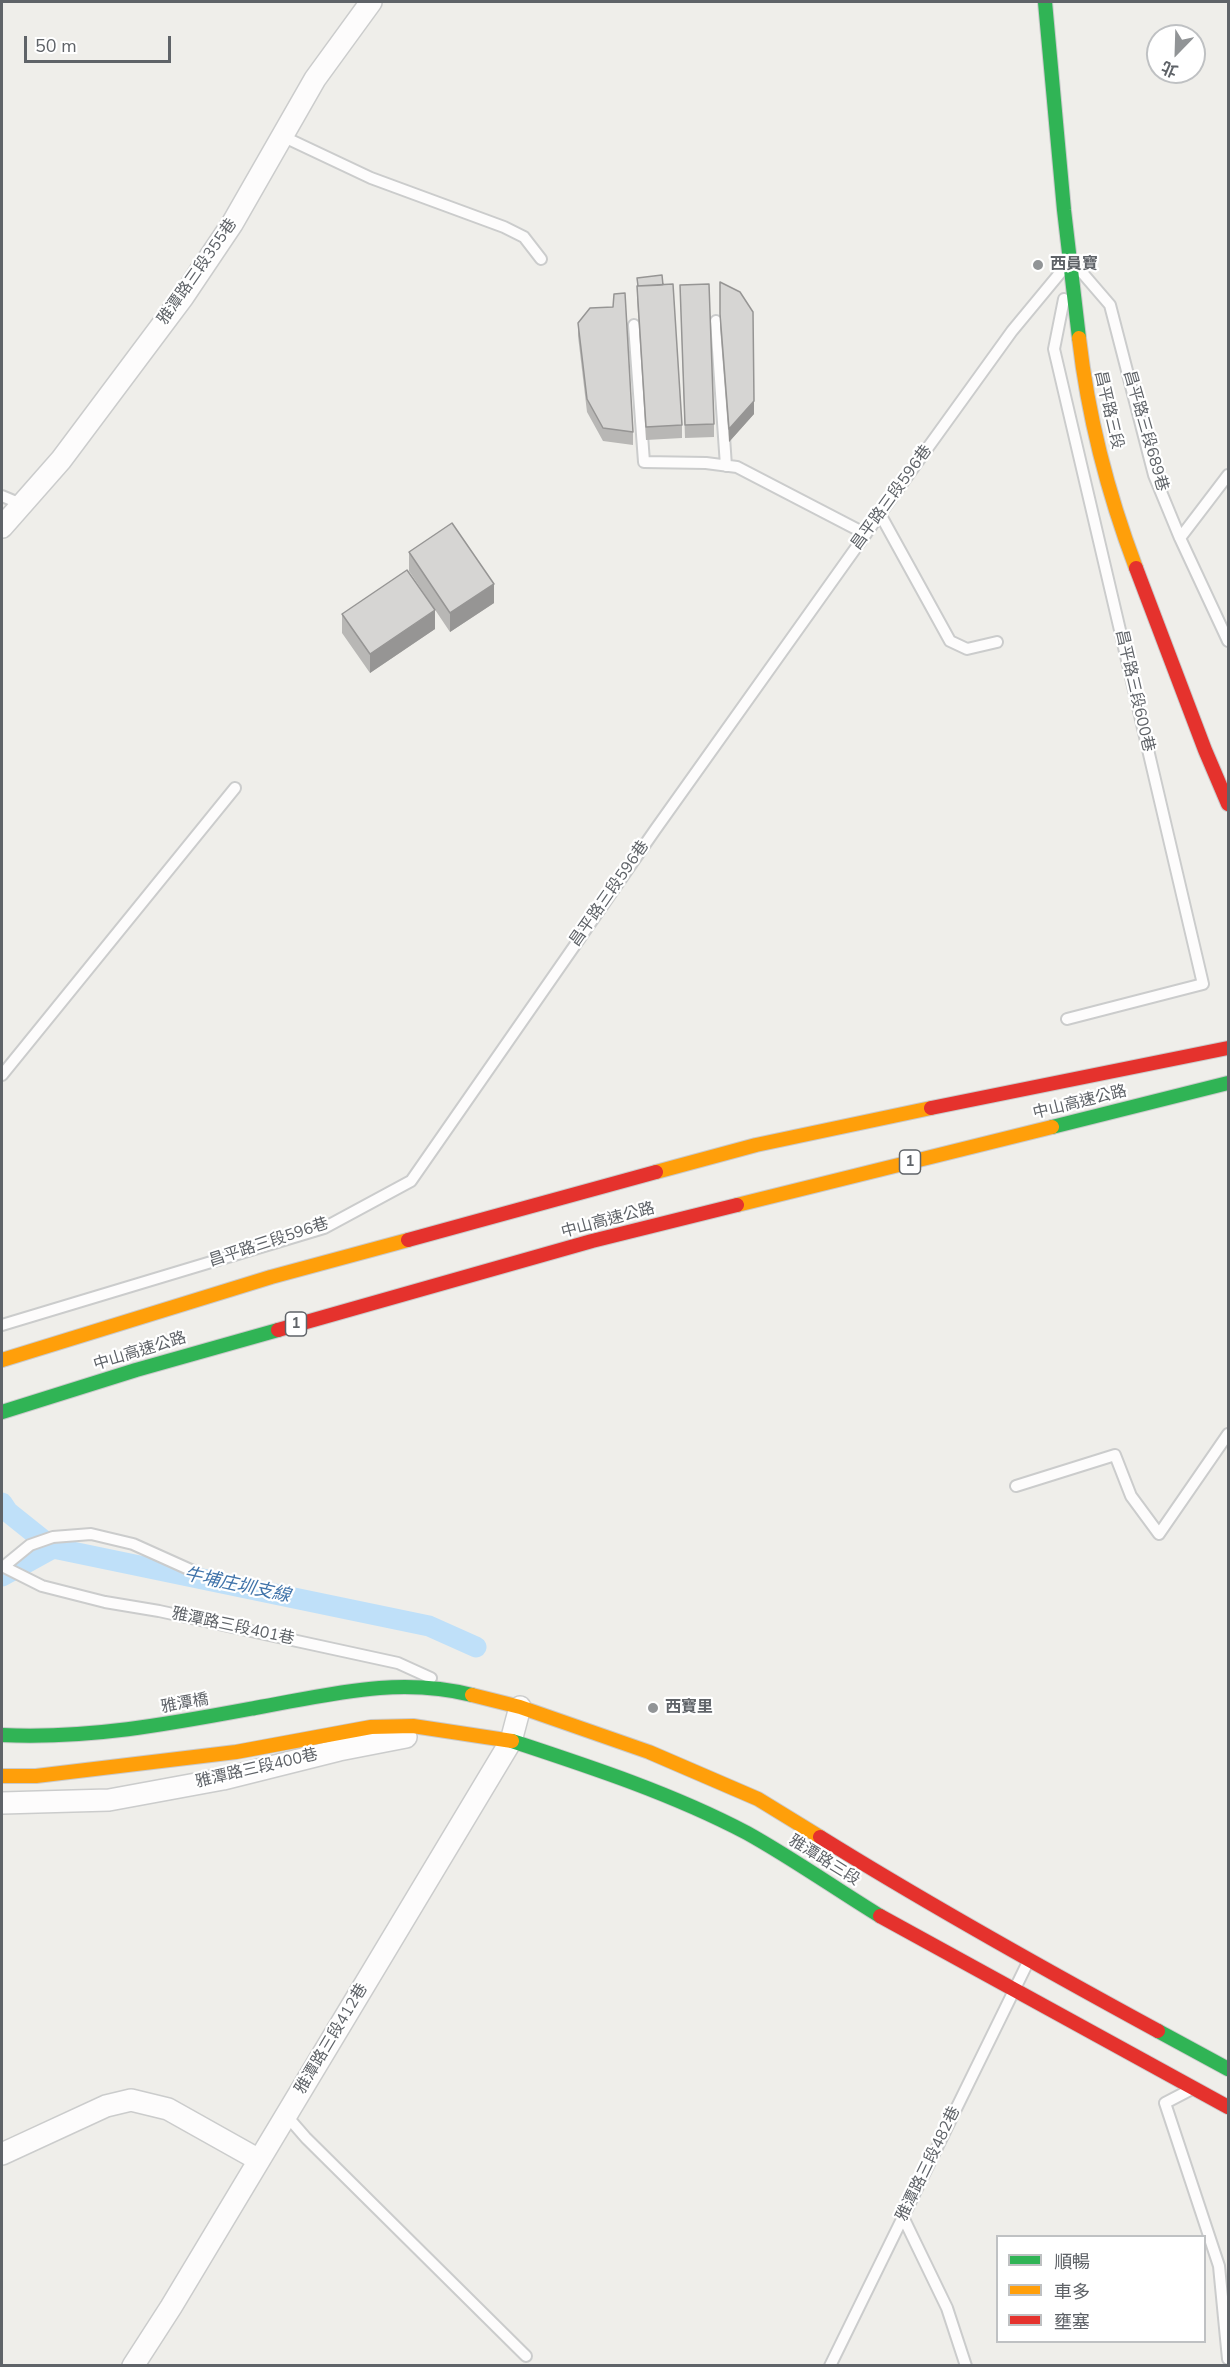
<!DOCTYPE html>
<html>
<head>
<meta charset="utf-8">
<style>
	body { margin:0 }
	#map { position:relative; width:1230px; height:2367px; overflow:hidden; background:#efeeea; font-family:"Nunito Sans","Noto Sans TC",sans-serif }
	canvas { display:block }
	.frame { position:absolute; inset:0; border:3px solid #5f6368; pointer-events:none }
	.legend { position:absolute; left:996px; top:2235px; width:210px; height:108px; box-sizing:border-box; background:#fff; border:2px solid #bfc1c3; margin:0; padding:8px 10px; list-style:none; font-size:18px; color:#5f6368 }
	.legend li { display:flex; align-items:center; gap:12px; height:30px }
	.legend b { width:30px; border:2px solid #bfc1c3 }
	.north { position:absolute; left:1146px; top:24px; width:60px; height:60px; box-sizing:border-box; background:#fff; border:2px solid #bfc1c3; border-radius:50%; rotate:203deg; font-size:16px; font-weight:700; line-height:24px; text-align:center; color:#5f6368 }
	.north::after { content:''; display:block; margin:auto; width:21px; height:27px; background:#919496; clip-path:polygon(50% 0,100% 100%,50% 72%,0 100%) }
	.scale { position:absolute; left:24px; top:36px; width:147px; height:27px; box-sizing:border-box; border:3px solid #5f6368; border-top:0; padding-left:8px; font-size:18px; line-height:21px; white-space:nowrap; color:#5f6368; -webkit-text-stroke:4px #fff; paint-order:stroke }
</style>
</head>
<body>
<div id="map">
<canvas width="1230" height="2367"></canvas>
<div class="frame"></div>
<ul class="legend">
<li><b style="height:8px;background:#30b455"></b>順暢</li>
<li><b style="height:8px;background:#ff9f0a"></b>車多</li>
<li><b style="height:8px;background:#e5322d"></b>壅塞</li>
</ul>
<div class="north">北</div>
<div class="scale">50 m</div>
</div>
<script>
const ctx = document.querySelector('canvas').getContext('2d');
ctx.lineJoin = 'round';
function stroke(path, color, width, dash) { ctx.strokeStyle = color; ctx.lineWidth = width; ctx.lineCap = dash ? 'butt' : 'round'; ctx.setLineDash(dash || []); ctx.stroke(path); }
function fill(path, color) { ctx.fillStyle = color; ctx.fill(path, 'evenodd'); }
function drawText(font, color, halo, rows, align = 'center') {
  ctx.font = font + ' "Nunito Sans","Noto Sans TC",sans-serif'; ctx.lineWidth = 4.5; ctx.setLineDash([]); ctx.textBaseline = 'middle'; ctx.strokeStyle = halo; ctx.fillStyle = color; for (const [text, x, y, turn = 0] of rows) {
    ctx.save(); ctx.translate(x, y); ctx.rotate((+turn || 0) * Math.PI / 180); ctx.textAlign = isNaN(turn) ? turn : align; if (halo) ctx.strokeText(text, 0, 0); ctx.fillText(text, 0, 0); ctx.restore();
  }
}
stroke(new Path2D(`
	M 2,1503 L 8,1512 L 53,1548
	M 2,1576 L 53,1548 L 429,1626 L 476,1647`), '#bfe0f9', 21);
const lane = new Path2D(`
	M 282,136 L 371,178 L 504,227 L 524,237 L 541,259
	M 1079,269 L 1110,305 L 1154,475 L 1180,538 L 1228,641
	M 1064,299 L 1054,349 L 1203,984 L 1067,1019
	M 716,321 L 726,466
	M 634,325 L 644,462 L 706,463 L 737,467 L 866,534
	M 2,496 L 21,504
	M 880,514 L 950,641 L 967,649 L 997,642
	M 1180,538 L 1228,475
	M 2,1075 L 235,788
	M 2,1325 L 324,1228 L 411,1181 L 655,830 L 880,514 L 1012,331 L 1065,267
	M 1016,1486 L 1115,1455 L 1131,1496 L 1159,1534 L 1228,1434
	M 2,1566 L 42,1586 L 105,1602 L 159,1611 L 398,1663 L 431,1678
	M 3,1567 L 30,1545 L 53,1537 L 91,1534 L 133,1544 L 193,1571
	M 1190,2090 L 1165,2103 L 1219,2266 L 1228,2359
	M 286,2115 L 306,2138 L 526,2356
	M 903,2217 L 947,2308 L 966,2366
	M 830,2366 L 1028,1962`);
const street = new Path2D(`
	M 2,527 L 61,460 L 183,297 L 232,224 L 315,79 L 371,2
	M 2,1803 L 109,1800 L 223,1779 L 339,1750 L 406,1737
	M 2,2154 L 106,2106 L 131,2100 L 168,2109 L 259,2160
	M 133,2366 L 171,2307 L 511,1741 L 520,1707`);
const fast = new Path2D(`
	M 1045,2 L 1064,210 L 1079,338
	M 1052,1127 L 1228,1083
	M 2,1412 L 136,1370 L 278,1330
	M 2,1735 C 90,1739 169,1724 255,1708 C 329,1695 397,1676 472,1695
	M 512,1741 C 591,1767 673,1794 747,1833 C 792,1858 836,1889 880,1916
	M 1158,2031 L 1228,2069`);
const slow = new Path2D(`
	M 1079,338 C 1088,416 1108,494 1136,568
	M 656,1172 L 756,1145 L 931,1108
	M 737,1205 L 1052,1127
	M 2,1360 L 271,1277 L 408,1240
	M 472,1695 L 520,1707 L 649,1752 L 758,1799 L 820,1837
	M 2,1776 L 36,1776 L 236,1752 L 371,1727 L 413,1726 L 512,1741`);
const jam = new Path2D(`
	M 1136,568 L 1205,750 L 1228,804
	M 931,1108 L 1228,1048
	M 408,1240 L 656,1172
	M 278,1330 L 592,1241 L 737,1205
	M 820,1837 C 931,1906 1044,1969 1158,2031
	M 880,1916 L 1228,2107`);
stroke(lane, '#cbcccc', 14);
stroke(street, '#cbcccc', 24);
stroke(fast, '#cacacb', 16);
stroke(slow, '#cacacb', 16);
stroke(jam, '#cacacb', 16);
stroke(lane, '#fdfcfc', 10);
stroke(street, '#fdfcfc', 21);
stroke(fast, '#30b455', 14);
stroke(slow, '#ff9f0a', 14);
stroke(jam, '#e5322d', 14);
fill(new Path2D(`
	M 637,278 L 682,425 L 682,438 L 646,440 L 637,299 Z
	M 720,282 L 754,414 L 729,442 L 720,327 Z
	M 680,285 L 714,424 L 714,437 L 685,438 Z
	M 578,323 L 633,432 L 633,445 L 603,441 L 587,412 L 578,336 Z
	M 409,552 L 494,603 L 450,632 L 409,571 Z
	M 342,614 L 435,629 L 370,673 L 342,633 Z`), '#b8b7b5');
fill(new Path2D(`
	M 754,401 L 754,414 L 729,442 L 729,429 Z
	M 494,584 L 494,603 L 450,632 L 450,613 Z
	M 435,610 L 435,629 L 370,673 L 370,654 Z`), '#969594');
const building = new Path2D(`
	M 662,275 L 663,285 L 638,286 L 637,278 Z
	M 720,282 L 740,292 L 753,312 L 754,401 L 729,429 L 720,314 Z
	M 673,284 L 682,425 L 646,427 L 637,286 Z
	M 709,284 L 714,424 L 685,425 L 680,285 Z
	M 625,293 L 633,432 L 603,428 L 587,399 L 578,323 L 590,308 L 613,307 L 614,294 Z
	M 452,523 L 494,584 L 450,613 L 409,552 Z
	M 407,570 L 435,610 L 370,654 L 342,614 Z`);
fill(building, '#d6d5d3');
stroke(building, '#969594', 1.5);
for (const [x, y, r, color] of [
	[1038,265,6,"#919496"],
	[653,1708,6,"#919496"]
]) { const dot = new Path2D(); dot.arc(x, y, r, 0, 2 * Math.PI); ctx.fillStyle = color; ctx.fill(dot); stroke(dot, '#fff', 2); }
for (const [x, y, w] of [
	[910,1162,21],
	[296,1324,21]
]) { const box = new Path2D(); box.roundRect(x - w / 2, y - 12, w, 24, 4.5); ctx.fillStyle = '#fff'; ctx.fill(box); stroke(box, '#5f6368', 1.5); }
drawText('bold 15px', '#5f6368', null, [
	["1",910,1162],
	["1",296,1324]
]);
drawText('bold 16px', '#5f6368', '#fff', [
	["西員寶",1050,265],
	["西寶里",665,1708]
], 'left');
drawText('16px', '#5f6368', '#fff', [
	["雅潭路三段355巷",198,272,-55],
	["昌平路三段",1108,410,77],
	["昌平路三段689巷",1145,431,74],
	["昌平路三段596巷",892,498,-54],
	["昌平路三段600巷",1134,691,77],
	["昌平路三段596巷",610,894,-55],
	["中山高速公路",1080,1103,-14],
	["中山高速公路",608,1221,-15],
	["昌平路三段596巷",269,1243,-18],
	["中山高速公路",140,1352,-17],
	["雅潭路三段401巷",233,1627,12],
	["雅潭橋",185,1704,-10],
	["雅潭路三段400巷",257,1769,-13],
	["雅潭路三段",824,1861,32],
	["雅潭路三段412巷",332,2039,-59],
	["雅潭路三段482巷",929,2164,-64]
]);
drawText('italic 18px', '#4174aa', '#fff', [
	["牛埔庄圳支線",237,1586,12]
]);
</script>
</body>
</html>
